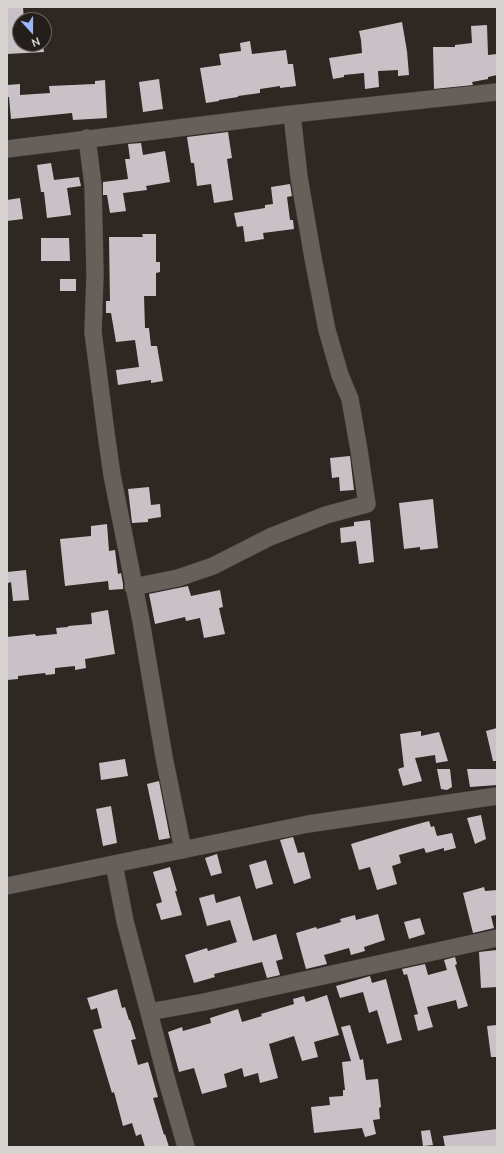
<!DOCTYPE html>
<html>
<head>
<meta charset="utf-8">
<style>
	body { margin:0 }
	#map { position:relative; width:504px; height:1154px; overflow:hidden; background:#2e2823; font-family:Ubuntu,sans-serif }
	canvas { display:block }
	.frame { position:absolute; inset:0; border:8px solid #d7d3d0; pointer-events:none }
	.north { position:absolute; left:12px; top:12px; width:40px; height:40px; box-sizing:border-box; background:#241e1a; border:1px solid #6c6663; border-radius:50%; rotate:159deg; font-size:11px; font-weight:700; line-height:16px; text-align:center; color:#d7d3d0 }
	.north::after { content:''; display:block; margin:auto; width:14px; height:18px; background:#99b5fd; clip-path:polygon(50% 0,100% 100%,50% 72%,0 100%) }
</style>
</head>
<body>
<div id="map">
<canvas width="504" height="1154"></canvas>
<div class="frame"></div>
<div class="north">N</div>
</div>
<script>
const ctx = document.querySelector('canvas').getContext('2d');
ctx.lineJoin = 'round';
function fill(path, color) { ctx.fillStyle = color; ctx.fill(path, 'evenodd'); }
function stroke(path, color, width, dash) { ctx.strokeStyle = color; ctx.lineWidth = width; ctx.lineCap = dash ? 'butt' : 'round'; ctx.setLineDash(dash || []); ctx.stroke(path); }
fill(new Path2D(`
	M 7,7 L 23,7 L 24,20 L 20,20 L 20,44 L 43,44 L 44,52 L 7,54 Z
	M 402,22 L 407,51 L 409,75 L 398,76 L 398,70 L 378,71 L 379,87 L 365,89 L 364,73 L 344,75 L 344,77 L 333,79 L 329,58 L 362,53 L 361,40 L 359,31 Z
	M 487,25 L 488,55 L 497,54 L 497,75 L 488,77 L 488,79 L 472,82 L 473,85 L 434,89 L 433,47 L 455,47 L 455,45 L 472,43 L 471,26 Z
	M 250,41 L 252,54 L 286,50 L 288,64 L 293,64 L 296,86 L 280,88 L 280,86 L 260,89 L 260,93 L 238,96 L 238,97 L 219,100 L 219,101 L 206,103 L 200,68 L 221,65 L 219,54 L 241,51 L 240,43 Z
	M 159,79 L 163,109 L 143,112 L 139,82 Z
	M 105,80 L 107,118 L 73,120 L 72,113 L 11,119 L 9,97 L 7,97 L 7,85 L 20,84 L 20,95 L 50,93 L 49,86 L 95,84 L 95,81 Z
	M 228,132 L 232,158 L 227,159 L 233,200 L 214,203 L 211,184 L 197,186 L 194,163 L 191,163 L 187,137 Z
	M 141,143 L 143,155 L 165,151 L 170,182 L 146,186 L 147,190 L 123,193 L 126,211 L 110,213 L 107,195 L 103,195 L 103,182 L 128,179 L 125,159 L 130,159 L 128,144 Z
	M 51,163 L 54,180 L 79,177 L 81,186 L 67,188 L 71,215 L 47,218 L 44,192 L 41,192 L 37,165 Z
	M 290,184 L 292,196 L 287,197 L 290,220 L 293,220 L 294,229 L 263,233 L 264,239 L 245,242 L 243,226 L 237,227 L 234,213 L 265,208 L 265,205 L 273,204 L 271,187 Z
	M 20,198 L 23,219 L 7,221 L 7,200 Z
	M 142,234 L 156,234 L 156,262 L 160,262 L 160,272 L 156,273 L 156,296 L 144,296 L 145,328 L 149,328 L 151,346 L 157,346 L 163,381 L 151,383 L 151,380 L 118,385 L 116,370 L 139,367 L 135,340 L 116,342 L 111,313 L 106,313 L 106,301 L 110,301 L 109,237 L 143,237 Z
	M 41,238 L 69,238 L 70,261 L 41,261 Z
	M 60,279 L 76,279 L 76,291 L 60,291 Z
	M 350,456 L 354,490 L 340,491 L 339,477 L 332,478 L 330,458 Z
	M 149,487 L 151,505 L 160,504 L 161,517 L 148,519 L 148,522 L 132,523 L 128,489 Z
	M 433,499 L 438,548 L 420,550 L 420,547 L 404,549 L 399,503 Z
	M 370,520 L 374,562 L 359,564 L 356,541 L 341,543 L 340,528 L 354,526 L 354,522 Z
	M 107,524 L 109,551 L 115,550 L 118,574 L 121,573 L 123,584 L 123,589 L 109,590 L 108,581 L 65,586 L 60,539 L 91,536 L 91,526 Z
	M 26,570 L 29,600 L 13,601 L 11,582 L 8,583 L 7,572 Z
	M 188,586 L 191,596 L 220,590 L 223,607 L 219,608 L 225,634 L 204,638 L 200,618 L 186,621 L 185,617 L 155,624 L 149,594 Z
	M 108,610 L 115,654 L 85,659 L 86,668 L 75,670 L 75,666 L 55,668 L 55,674 L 46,675 L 45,673 L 18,676 L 18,679 L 7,680 L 7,637 L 35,634 L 36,636 L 57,634 L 56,628 L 68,627 L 68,626 L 92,624 L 91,613 Z
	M 497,728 L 497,761 L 493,761 L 486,731 Z
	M 421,731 L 421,736 L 439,732 L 448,761 L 436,763 L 435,755 L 415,758 L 422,781 L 403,786 L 398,769 L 404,767 L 400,734 Z
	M 125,759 L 128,776 L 101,780 L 99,763 Z
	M 437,769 L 450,769 L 452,787 L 447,790 L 441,789 Z
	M 467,769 L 497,769 L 497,785 L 470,787 Z
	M 159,781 L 170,838 L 159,840 L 147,784 Z
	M 111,806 L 117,843 L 103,846 L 96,809 Z
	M 481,815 L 486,839 L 475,844 L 467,818 Z
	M 429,821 L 431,827 L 434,826 L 437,836 L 452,833 L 456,848 L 444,851 L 444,848 L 426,853 L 424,848 L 399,855 L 401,863 L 392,866 L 397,884 L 377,890 L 370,867 L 359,870 L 351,844 L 400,829 Z
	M 293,837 L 298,853 L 304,852 L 311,878 L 294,884 L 280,840 Z
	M 217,854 L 222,873 L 211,876 L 205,858 Z
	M 266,860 L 273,884 L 256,889 L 249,865 Z
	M 170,867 L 177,891 L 175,891 L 182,915 L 161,920 L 156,904 L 162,902 L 153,872 Z
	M 484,887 L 485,891 L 497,890 L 497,915 L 491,916 L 494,928 L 473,933 L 463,893 Z
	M 214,894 L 216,903 L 240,896 L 253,941 L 276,934 L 283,959 L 276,961 L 280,975 L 267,978 L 262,962 L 214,974 L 215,977 L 194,983 L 185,955 L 207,948 L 208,951 L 237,942 L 230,920 L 207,926 L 199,898 Z
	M 378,914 L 385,940 L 364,947 L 365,951 L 351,955 L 349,948 L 324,955 L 327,964 L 306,969 L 296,933 L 316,927 L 317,929 L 341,922 L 340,919 L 355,915 L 356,920 Z
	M 420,918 L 425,934 L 409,939 L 404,922 Z
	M 497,950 L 497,987 L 481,988 L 479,952 Z
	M 455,957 L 457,964 L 455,965 L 468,1006 L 458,1009 L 456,1000 L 427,1007 L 433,1027 L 418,1031 L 414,1015 L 418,1014 L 407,974 L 404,975 L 402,969 L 425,964 L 428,975 L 447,970 L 444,960 Z
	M 370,976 L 372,983 L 386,979 L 402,1040 L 387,1044 L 377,1010 L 369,1013 L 363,992 L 340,998 L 336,986 Z
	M 117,989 L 122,1008 L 125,1007 L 129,1020 L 130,1020 L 136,1039 L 131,1040 L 138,1065 L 148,1062 L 158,1097 L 153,1098 L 164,1135 L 165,1134 L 169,1147 L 145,1147 L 141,1134 L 136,1136 L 132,1123 L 123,1126 L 114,1092 L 112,1093 L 93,1030 L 102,1028 L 97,1008 L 91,1010 L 87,998 Z
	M 327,995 L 339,1035 L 314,1042 L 318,1057 L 302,1061 L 294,1036 L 269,1044 L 278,1078 L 260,1083 L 258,1073 L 244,1077 L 242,1068 L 224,1074 L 227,1087 L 202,1094 L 194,1068 L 179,1072 L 168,1032 L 182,1027 L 183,1031 L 211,1023 L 210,1018 L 238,1009 L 242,1022 L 262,1016 L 261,1014 L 294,1004 L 293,999 L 304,996 L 306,1002 Z
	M 350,1025 L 360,1060 L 363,1059 L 366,1080 L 378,1079 L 381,1107 L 379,1108 L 380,1119 L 373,1120 L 376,1134 L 365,1137 L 362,1128 L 314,1133 L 311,1107 L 330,1105 L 329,1097 L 343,1096 L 343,1090 L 345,1090 L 342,1062 L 351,1061 L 341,1027 Z
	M 497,1025 L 497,1057 L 491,1057 L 487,1026 Z
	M 497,1129 L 497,1147 L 445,1147 L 443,1136 Z
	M 430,1130 L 433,1145 L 423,1146 L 421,1131 Z`), '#cac1c7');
const minor = new Path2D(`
	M 87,138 L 93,185 L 95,275 L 93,332 L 106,433 L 112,475 L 141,621 L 164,757 L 183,850
	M 7,149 L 292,114 L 497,92
	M 133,587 L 178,578 L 213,566 L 270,537 L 326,515 L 367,504 L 359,450 L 350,399 L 340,375 L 327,330 L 313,258 L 299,177 L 292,114
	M 114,864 L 125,921 L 167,1081 L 186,1147
	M 7,886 L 308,824 L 497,796
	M 149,1012 L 204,1002 L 497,938`);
stroke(minor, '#48433f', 18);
stroke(minor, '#675f5a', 17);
</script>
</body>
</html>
